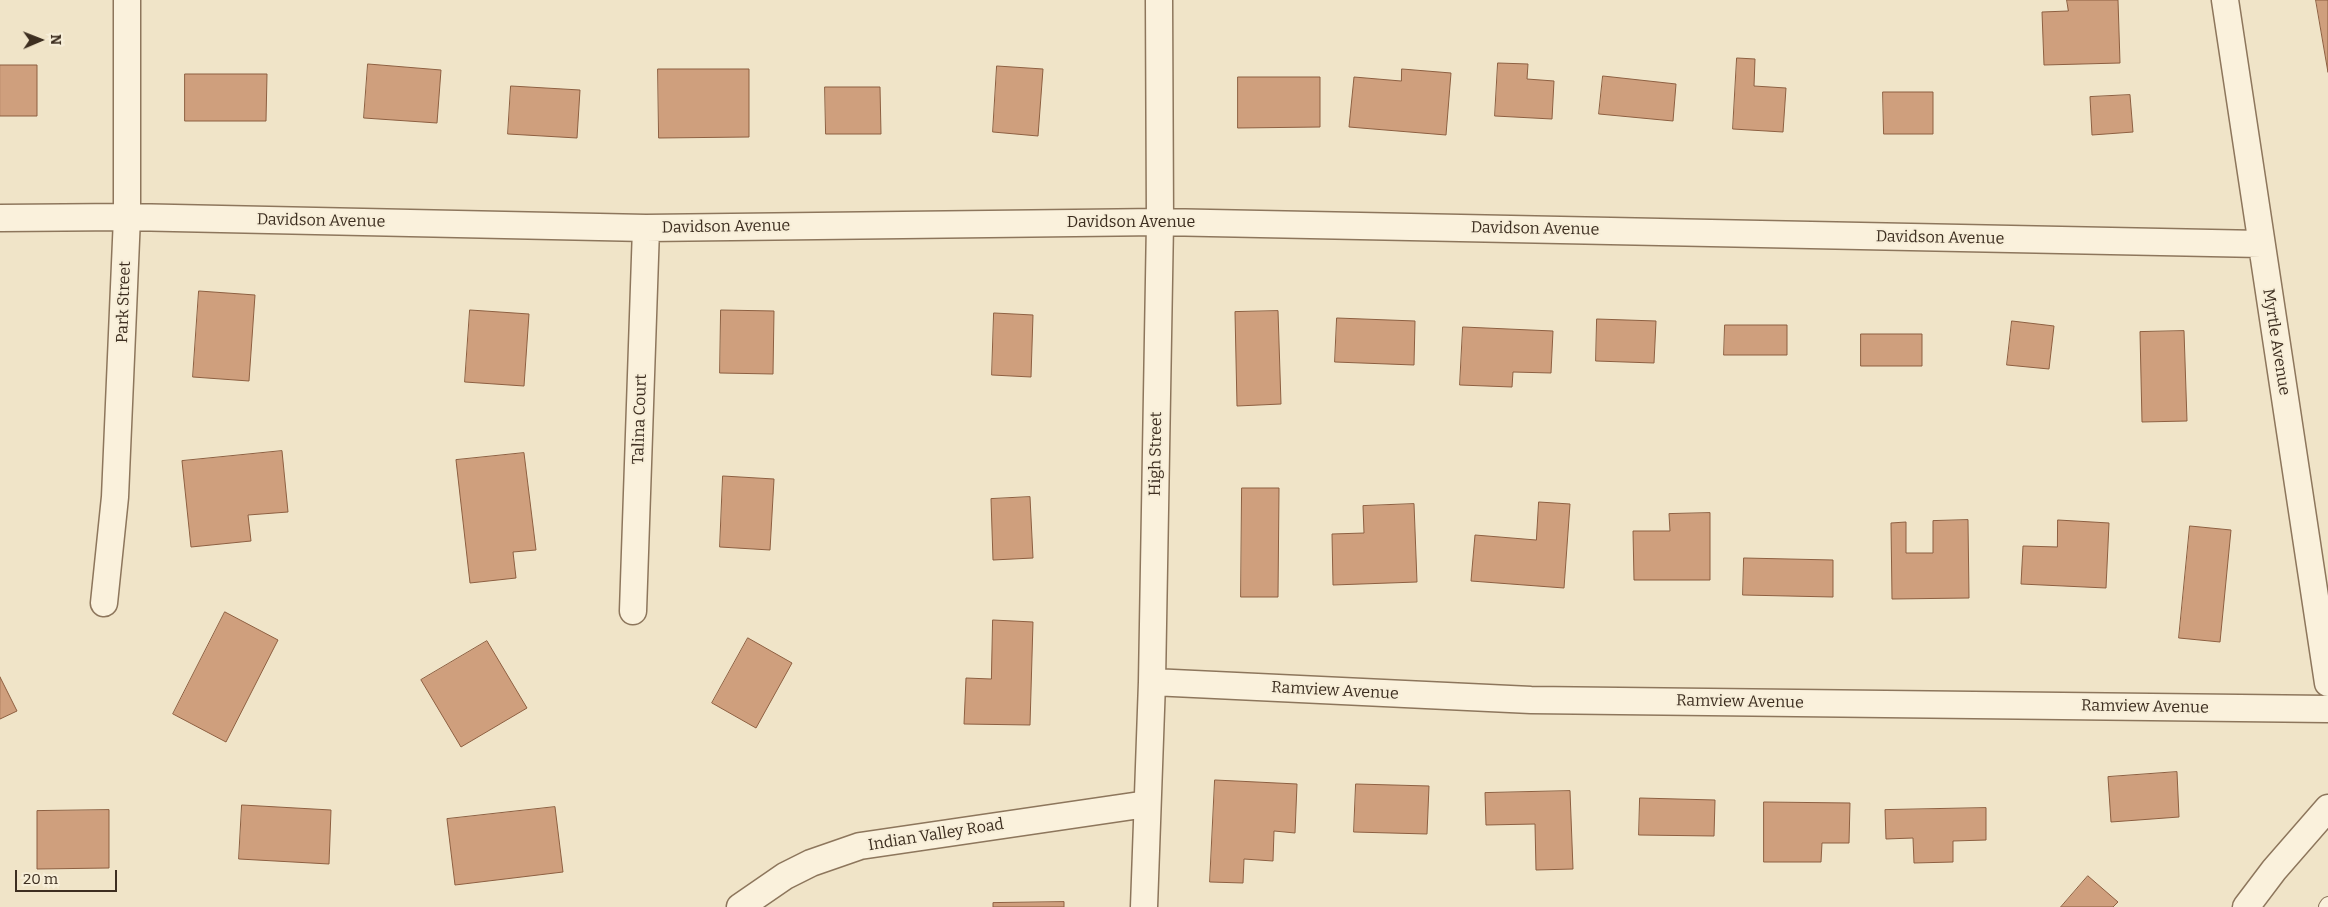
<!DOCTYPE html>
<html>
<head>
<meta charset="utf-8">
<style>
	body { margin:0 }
	#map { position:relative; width:2328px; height:907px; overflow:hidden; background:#f0e4c8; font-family:Bitter,serif }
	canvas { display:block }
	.north { position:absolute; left:15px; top:15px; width:50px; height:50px; -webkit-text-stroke:4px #f7eed8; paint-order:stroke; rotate:89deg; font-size:14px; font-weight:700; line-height:20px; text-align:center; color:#3d2e20 }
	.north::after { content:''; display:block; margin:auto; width:18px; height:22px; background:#3d2e20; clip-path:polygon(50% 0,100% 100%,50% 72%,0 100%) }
	.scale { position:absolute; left:15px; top:870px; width:102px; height:22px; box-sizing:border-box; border:2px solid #3d2e20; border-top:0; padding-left:6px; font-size:15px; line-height:18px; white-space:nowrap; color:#3d2e20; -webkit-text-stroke:4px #f7eed8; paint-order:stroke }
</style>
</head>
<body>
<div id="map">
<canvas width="2328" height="907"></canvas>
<div class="north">N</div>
<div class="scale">20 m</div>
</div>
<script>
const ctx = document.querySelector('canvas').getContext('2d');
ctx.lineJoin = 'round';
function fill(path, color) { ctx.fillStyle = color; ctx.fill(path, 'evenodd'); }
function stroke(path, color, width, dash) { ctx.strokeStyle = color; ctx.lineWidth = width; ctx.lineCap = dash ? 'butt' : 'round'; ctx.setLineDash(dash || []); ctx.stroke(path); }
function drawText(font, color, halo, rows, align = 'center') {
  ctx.font = font + ' Bitter,serif'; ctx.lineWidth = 4; ctx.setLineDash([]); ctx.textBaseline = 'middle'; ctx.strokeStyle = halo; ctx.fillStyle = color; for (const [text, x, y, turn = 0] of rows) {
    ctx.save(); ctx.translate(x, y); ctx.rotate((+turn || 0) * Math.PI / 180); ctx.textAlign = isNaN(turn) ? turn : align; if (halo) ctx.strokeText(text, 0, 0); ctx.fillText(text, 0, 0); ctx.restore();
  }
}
const building = new Path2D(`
	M 2067,0 L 2118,0 L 2120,63 L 2044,65 L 2042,12 L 2068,11 Z
	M 2316,0 L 2328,0 L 2328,72 Z
	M 1737,58 L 1755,59 L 1754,86 L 1786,88 L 1783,132 L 1733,129 Z
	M 1498,63 L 1528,64 L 1527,79 L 1554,81 L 1552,119 L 1495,116 Z
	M 368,64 L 441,70 L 437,123 L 364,118 Z
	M 0,65 L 37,65 L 37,116 L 0,116 Z
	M 997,66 L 1043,69 L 1038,136 L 993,132 Z
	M 658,69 L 749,69 L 749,137 L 659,138 Z
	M 1402,69 L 1451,73 L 1446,135 L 1349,127 L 1354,77 L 1401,81 Z
	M 185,74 L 267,74 L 266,121 L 185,121 Z
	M 1603,76 L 1676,84 L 1673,121 L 1599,114 Z
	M 1238,77 L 1320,77 L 1320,127 L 1238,128 Z
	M 511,86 L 580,90 L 577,138 L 508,134 Z
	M 825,87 L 880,87 L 881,134 L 826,134 Z
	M 1883,92 L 1933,92 L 1933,134 L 1884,134 Z
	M 2130,95 L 2133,132 L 2092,135 L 2090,97 Z
	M 199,291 L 255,295 L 249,381 L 193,377 Z
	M 470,310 L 529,314 L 524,386 L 465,382 Z
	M 721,310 L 774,311 L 773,374 L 720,373 Z
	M 1278,311 L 1281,404 L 1237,406 L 1235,312 Z
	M 994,313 L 1033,315 L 1031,377 L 992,375 Z
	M 1337,318 L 1415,321 L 1414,365 L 1335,362 Z
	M 1597,319 L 1656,321 L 1654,363 L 1596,361 Z
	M 2012,321 L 2054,326 L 2049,369 L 2007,365 Z
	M 1725,325 L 1787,325 L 1787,355 L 1724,355 Z
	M 1463,327 L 1553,331 L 1551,373 L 1513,372 L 1512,387 L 1460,385 Z
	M 2184,331 L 2187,421 L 2142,422 L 2140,332 Z
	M 1861,334 L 1922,334 L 1922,366 L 1861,366 Z
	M 282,451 L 288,512 L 248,515 L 251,541 L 191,547 L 182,461 Z
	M 524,453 L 536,550 L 513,552 L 516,578 L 470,583 L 456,460 Z
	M 723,476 L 774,479 L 770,550 L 720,547 Z
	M 1242,488 L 1279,488 L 1278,597 L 1241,597 Z
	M 1030,497 L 1033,558 L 993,560 L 991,499 Z
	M 1539,502 L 1570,504 L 1564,588 L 1471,581 L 1475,535 L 1536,540 Z
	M 1414,504 L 1417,582 L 1333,585 L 1332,534 L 1364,533 L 1363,506 Z
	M 1710,513 L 1710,580 L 1634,580 L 1633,531 L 1670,531 L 1669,514 Z
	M 1968,520 L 1969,598 L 1892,599 L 1891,523 L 1906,522 L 1906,553 L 1933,553 L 1933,521 Z
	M 2058,520 L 2109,523 L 2106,588 L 2021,584 L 2023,546 L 2057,547 Z
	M 2190,526 L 2231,530 L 2220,642 L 2179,638 Z
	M 1744,558 L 1833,560 L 1833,597 L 1743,595 Z
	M 225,612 L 278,640 L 226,742 L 173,714 Z
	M 993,620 L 1033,622 L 1030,725 L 964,724 L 966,678 L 991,679 Z
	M 748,638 L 792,663 L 756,728 L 712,703 Z
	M 487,641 L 527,708 L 461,747 L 421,680 Z
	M 0,677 L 17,711 L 0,719 Z
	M 2177,772 L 2179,817 L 2111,822 L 2108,777 Z
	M 1215,780 L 1297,784 L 1295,833 L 1274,831 L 1273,861 L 1244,859 L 1243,883 L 1210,882 Z
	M 1356,784 L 1429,786 L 1427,834 L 1354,832 Z
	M 1570,791 L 1573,869 L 1536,870 L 1535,824 L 1486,825 L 1485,793 Z
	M 1640,798 L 1715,800 L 1714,836 L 1639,835 Z
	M 1764,802 L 1850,803 L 1849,843 L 1822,843 L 1821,862 L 1764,862 Z
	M 242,805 L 331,810 L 329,864 L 239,859 Z
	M 555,807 L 563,872 L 455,885 L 447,819 Z
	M 1986,808 L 1986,840 L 1953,841 L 1953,862 L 1914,863 L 1913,838 L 1886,839 L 1885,810 Z
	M 109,810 L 109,868 L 37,869 L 37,811 Z
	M 2088,876 L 2118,902 L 2113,907 L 2061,907 Z
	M 1064,902 L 1064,907 L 993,907 L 993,903 Z`);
fill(building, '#cf9f7d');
stroke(building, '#8d5f41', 1);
const lane = new Path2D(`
	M 2326,907 L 2328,904`);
const street = new Path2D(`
	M 2225,0 L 2328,683
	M 0,218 L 127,217 L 646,228 L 1160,222 L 2261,244
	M 104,603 L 115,497 L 127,217 L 127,0
	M 633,611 L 646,228
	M 1152,682 L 1531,700 L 2328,709
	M 740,907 L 785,876 L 811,863 L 860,846 L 1147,804
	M 1144,907 L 1152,682 L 1160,222 L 1159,0
	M 2246,907 L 2274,870 L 2328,808`);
stroke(lane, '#8d765c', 16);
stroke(street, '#8d765c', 29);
stroke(lane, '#faf1dc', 14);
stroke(street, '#faf1dc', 26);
drawText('16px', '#3d2e20', '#f7eed8', [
	["Davidson Avenue",321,221,1],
	["Davidson Avenue",1131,223],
	["Davidson Avenue",726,227,-1],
	["Davidson Avenue",1535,229,1],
	["Davidson Avenue",1940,238,1],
	["Park Street",124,302,-88],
	["Myrtle Avenue",2276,342,81],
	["Talina Court",640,419,-88],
	["High Street",1156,454,-89],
	["Ramview Avenue",1335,691,3],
	["Ramview Avenue",1740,702,1],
	["Ramview Avenue",2145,707,1],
	["Indian Valley Road",936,835,-9]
]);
</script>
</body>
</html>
